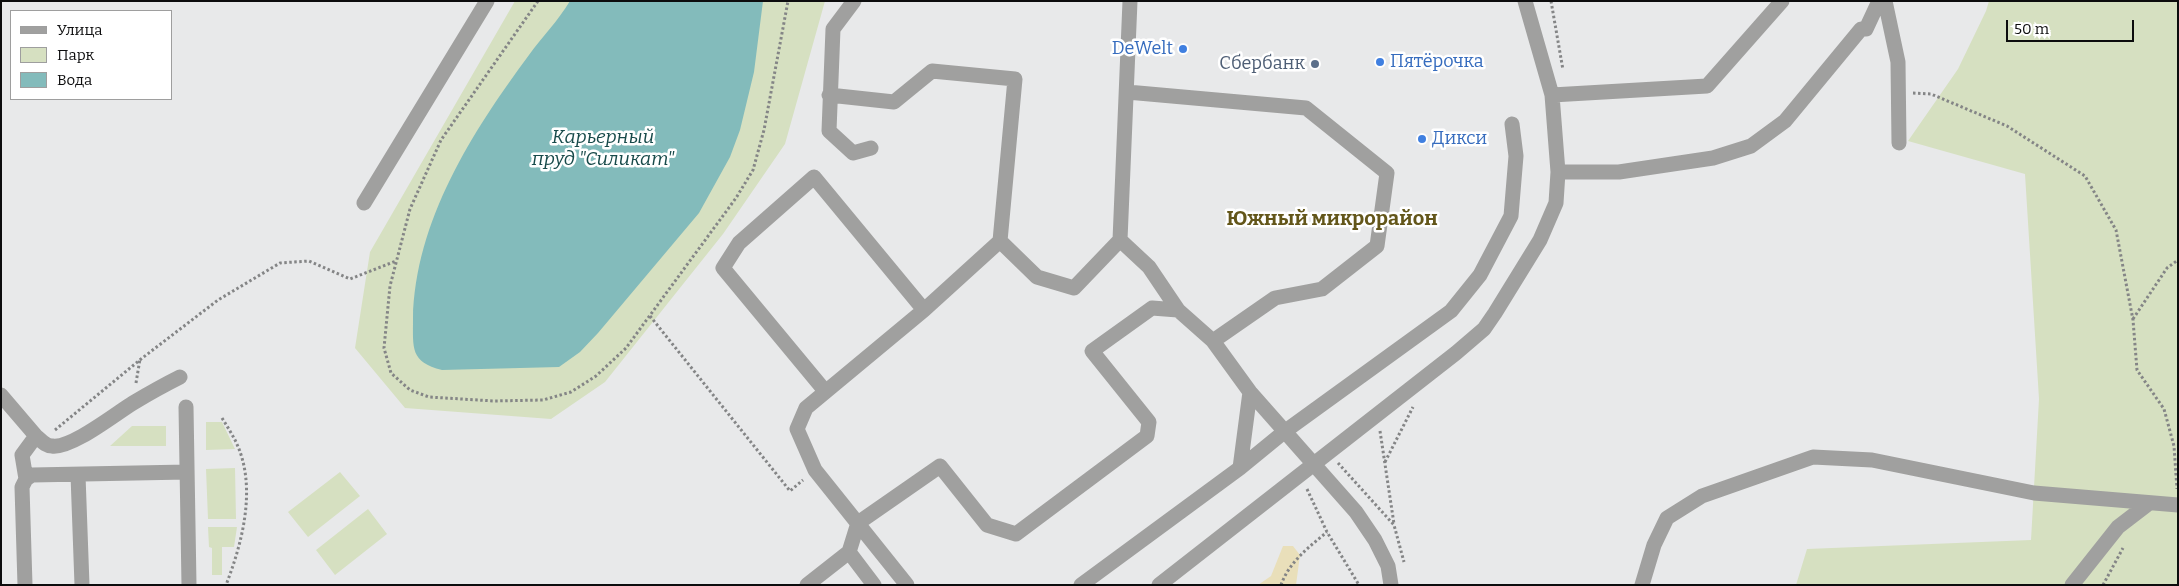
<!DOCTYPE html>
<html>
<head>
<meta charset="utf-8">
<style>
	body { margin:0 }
	#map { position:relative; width:2179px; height:586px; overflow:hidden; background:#e8e9ea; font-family:Bitter,serif }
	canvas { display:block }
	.frame { position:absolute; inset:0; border:2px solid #0c0c0d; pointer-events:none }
	.legend { position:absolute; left:10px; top:10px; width:162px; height:90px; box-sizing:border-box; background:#fff; border:1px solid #9e9e9e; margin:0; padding:6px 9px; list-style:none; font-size:15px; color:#0c0c0d }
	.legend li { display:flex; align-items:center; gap:10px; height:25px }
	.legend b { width:25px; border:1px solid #9e9e9e }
	.scale { position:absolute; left:2006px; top:20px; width:128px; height:22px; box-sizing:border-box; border:2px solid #0c0c0d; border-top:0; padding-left:6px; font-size:15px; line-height:18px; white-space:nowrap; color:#0c0c0d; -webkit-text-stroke:4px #fff; paint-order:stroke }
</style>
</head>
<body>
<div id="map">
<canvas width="2179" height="586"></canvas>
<div class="frame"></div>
<ul class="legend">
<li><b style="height:6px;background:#a0a09f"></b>Улица</li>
<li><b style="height:14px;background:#d6e0c1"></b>Парк</li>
<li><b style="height:14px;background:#83bbbb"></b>Вода</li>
</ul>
<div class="scale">50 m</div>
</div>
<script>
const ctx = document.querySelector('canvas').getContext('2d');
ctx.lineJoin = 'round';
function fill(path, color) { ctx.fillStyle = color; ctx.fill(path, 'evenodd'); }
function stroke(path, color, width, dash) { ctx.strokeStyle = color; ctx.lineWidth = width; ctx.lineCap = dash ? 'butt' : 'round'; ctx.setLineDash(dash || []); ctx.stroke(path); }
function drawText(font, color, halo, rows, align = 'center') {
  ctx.font = font + ' Bitter,serif'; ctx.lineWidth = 5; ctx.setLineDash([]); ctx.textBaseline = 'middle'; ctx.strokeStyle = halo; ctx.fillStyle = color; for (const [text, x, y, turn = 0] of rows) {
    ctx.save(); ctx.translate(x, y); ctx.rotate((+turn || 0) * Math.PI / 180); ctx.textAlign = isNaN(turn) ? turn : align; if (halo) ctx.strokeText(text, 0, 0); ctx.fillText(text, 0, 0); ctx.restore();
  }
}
fill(new Path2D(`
	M 515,1 L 825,1 L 785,144 L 723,234 L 605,382 L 551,419 L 405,408 L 355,348 L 370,252 Z
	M 1989,1 L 2178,1 L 2178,585 L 1796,585 L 1807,549 L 2031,540 L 2039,399 L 2025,174 L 1908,141 L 1958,69 L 1986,11 Z
	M 206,422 L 222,422 L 235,449 L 206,450 Z
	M 132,426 L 166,426 L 166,446 L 110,446 Z
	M 235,468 L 236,519 L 208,519 L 206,469 Z
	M 340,472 L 360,496 L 308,537 L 288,512 Z
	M 368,509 L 387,534 L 335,575 L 316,550 Z
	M 208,527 L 237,527 L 234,547 L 222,547 L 222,575 L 212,575 L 212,548 L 209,547 Z`), '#d6e0c1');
fill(new Path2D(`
	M 1283,546 L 1293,546 L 1300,555 L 1296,585 L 1258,585 L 1271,576 Z`), '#e9dfba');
fill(new Path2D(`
	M 570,1 L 763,1 L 754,72 L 740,130 L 730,157 L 699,213 L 598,333 L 580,352 L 559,367 L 442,370 C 410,362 413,348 413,319 C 415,221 472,132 529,55 C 542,37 558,21 570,1 Z`), '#83bbbb');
stroke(new Path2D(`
	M 538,1 L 441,140 L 410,209 L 390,286 L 384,348 L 391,373 L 410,390 L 429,397 L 494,401 L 543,400 L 571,392 L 596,376 L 626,348 L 736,198 L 753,170 L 764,130 L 788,1
	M 1551,1 L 1563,70
	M 1913,93 L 1931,94 L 2007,126 L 2085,176 L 2116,230 L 2133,320 L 2137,370 L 2164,409 L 2174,446 L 2177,489
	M 650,316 L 790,491 L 803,480
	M 2133,319 L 2167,268 L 2178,260
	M 136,383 L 140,359
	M 222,418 C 227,426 232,434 236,442 C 257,486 243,541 226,585
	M 55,430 L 141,359 L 218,300 L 280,263 L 309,261 L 350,279 L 396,261
	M 1380,431 L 1394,524
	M 1385,462 L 1413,407
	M 1338,463 L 1394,525 L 1404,562
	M 1307,489 L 1327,532 L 1359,585
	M 1281,585 C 1289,562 1309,547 1327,532
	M 2103,585 L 2123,548`), '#848586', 3, [2.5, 2.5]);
stroke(new Path2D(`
	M 854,1 L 833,29 L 829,131 L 853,153 L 871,148
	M 1885,1 L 1898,62 L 1899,143
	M 1127,92 L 1306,108 L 1387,173 L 1377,246 L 1322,289 L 1275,298 L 1213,341
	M 829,95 L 894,102 L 932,71 L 1015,79 L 1000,241 L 924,310 L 806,408 L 797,429 L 815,470 L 907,585
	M 1552,95 L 1707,86 L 1782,1
	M 1558,172 L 1619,172 L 1713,158 L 1751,146 L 1785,121 L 1861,29 L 1866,29 L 1879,1
	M 364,203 L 487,1
	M 1120,240 L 1149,267 L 1178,310 L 1213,341 L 1250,392 L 1356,512 L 1375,540 L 1388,566 L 1391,585
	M 1000,241 L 1037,277 L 1074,288 L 1120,240 L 1130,1
	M 825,391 L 723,268 L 739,243 L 814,177 L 924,310
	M 1,395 L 36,436 L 22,455 L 26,479
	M 186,407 L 189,585
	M 36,436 C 41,440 45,446 52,446 C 71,449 115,414 133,403 C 148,394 164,385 180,377
	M 1240,468 L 1250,392
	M 78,475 L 82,585
	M 849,552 L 874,585
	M 25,585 L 22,487 L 26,479 L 32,475 L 187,472
	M 807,585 L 849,552 L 858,523 L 940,466 L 987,525 L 1016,534 L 1147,436 L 1149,422 L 1092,351 L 1152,308 L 1178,310
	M 1081,585 L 1240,468 L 1284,432 L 1451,311 L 1480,275 L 1511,216 L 1516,156 L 1512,124
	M 1159,585 L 1456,353 L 1484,329 L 1495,313 L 1540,240 L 1556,203 L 1558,172 L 1552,95 L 1525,1
	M 1642,585 L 1654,545 L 1667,518 L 1702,496 L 1813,457 L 1872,460 L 2034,493 L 2178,505
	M 2072,585 L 2118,527 L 2148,504`), '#a0a09f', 15);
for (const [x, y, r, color] of [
	[1183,49,5,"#3f7fe0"],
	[1380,62,5,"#3f7fe0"],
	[1315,64,5,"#5c6f8a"],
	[1422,139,5,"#3f7fe0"]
]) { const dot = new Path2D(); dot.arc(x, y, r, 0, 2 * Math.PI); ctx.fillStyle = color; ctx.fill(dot); stroke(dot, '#fff', 2); }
drawText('18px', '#366cbe', '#fff', [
	["DeWelt",1173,49,"right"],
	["Пятёрочка",1390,62],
	["Дикси",1432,139]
], 'left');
drawText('18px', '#4e5e75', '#fff', [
	["Сбербанк",1305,64]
], 'right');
drawText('italic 19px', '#174a4a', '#fff', [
	["Карьерный",603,138],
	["пруд \"Силикат\"",603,160]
]);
drawText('bold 20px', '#63561a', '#fff', [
	["Южный микрорайон",1332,219]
]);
</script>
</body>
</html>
